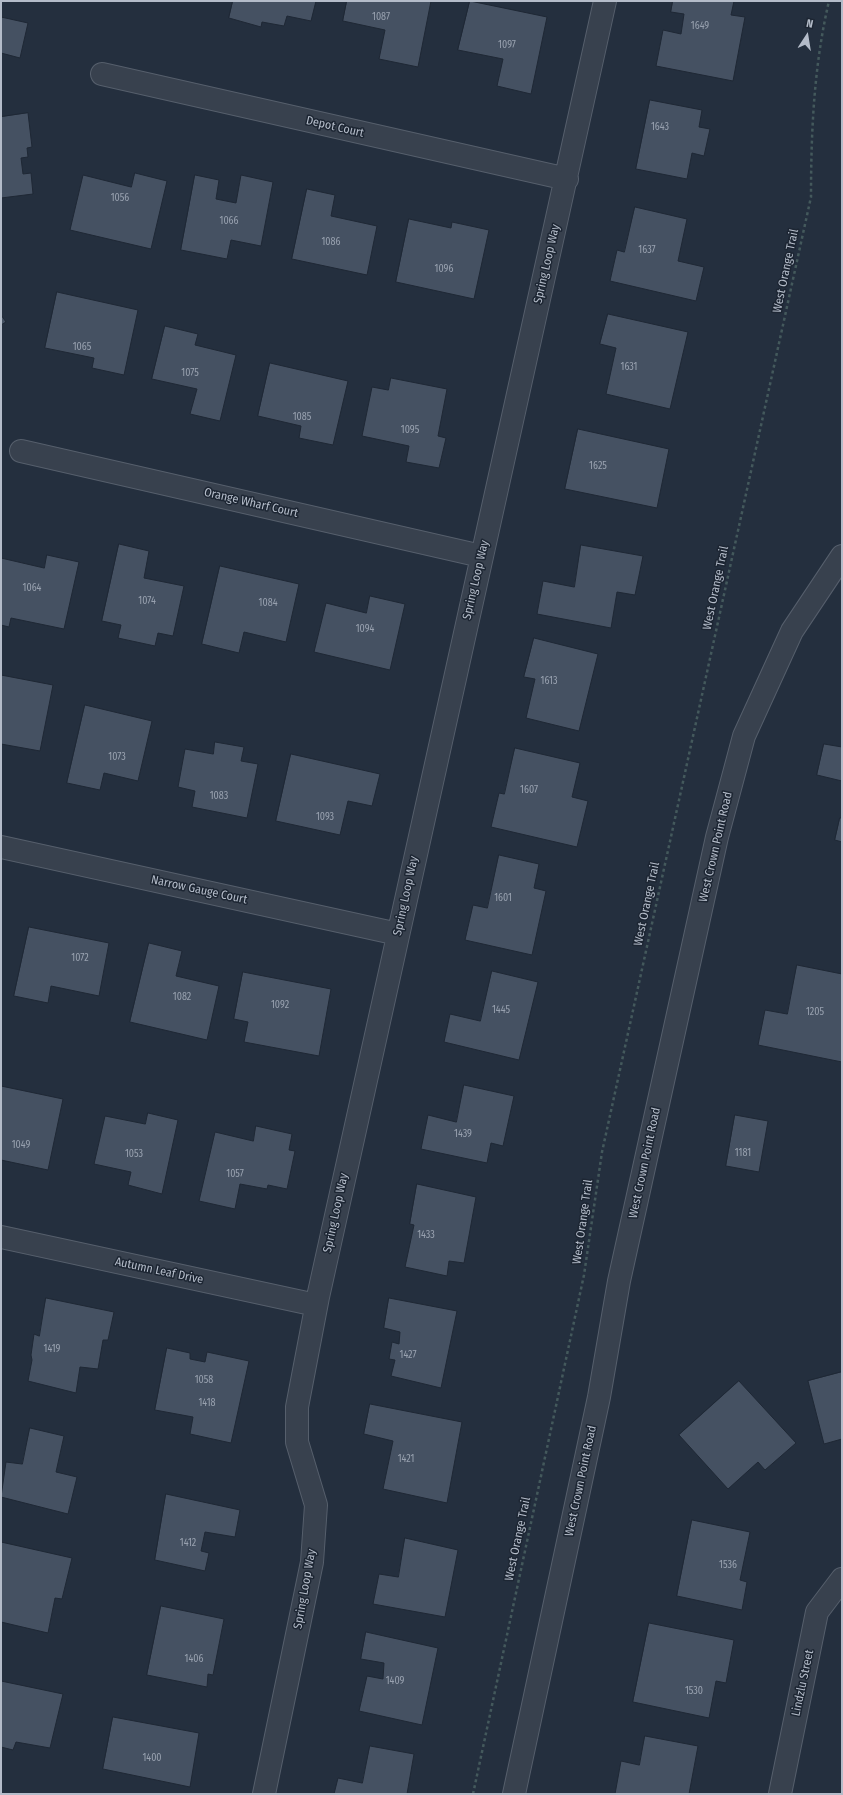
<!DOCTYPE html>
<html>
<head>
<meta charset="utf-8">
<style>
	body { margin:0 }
	#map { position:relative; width:843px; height:1795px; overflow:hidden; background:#242f3e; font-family:"Fira Sans Condensed",sans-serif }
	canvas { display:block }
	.frame { position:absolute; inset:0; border:2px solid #b4bcc9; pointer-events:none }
	.north { position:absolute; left:787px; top:16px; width:40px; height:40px; -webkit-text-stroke:3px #1d2633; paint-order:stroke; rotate:12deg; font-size:11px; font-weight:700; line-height:16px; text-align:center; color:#b4bcc9 }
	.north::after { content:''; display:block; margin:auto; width:14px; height:18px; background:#b4bcc9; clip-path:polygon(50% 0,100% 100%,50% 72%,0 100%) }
</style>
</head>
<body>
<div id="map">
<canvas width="843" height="1795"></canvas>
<div class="frame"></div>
<div class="north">N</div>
</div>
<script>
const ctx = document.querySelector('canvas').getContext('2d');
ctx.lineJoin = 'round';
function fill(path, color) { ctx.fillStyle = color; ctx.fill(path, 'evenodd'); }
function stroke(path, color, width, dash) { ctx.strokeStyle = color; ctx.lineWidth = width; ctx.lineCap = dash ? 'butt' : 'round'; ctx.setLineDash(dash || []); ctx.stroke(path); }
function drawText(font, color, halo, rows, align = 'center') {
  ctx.font = font + ' "Fira Sans Condensed",sans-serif'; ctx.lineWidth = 3; ctx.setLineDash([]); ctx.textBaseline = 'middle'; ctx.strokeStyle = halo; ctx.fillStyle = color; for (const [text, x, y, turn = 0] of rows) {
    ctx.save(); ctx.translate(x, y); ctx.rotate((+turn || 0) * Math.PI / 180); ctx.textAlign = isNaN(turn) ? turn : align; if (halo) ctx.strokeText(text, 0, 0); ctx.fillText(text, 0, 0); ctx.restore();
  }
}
const building = new Path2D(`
	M 233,1 L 316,1 L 311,21 L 287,16 L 284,26 L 262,22 L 261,27 L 229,18 Z
	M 347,1 L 431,1 L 418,67 L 379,59 L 385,30 L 343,21 Z
	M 470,1 L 547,17 L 531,94 L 497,86 L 503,59 L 458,50 Z
	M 673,1 L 734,1 L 731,15 L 745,17 L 733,81 L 656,66 L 663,30 L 681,34 L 684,14 L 671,12 Z
	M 1,17 L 28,23 L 20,58 L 1,53 Z
	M 650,100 L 702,110 L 699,127 L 710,129 L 704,156 L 692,153 L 687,179 L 636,169 Z
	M 28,113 L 32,147 L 27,148 L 28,157 L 21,158 L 23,174 L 31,173 L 33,194 L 1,198 L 1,117 Z
	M 135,173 L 167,181 L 151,249 L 70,230 L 83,175 L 131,187 Z
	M 195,175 L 219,180 L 216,199 L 236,203 L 241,175 L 273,182 L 261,246 L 231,240 L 227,259 L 181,250 Z
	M 307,189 L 335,195 L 331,216 L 377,226 L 367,275 L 292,259 Z
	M 635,207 L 687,219 L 678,261 L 704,267 L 696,301 L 610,281 L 617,250 L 624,252 Z
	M 409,219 L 451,228 L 452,222 L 489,230 L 474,299 L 396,282 Z
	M 57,292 L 138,310 L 124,375 L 92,368 L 94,358 L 45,348 Z
	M 608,314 L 688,332 L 670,409 L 606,394 L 616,348 L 600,344 Z
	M 1,315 L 6,322 L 1,325 Z
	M 165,326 L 198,334 L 195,345 L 236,355 L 220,421 L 190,414 L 197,389 L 152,379 Z
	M 270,363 L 348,381 L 333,445 L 299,438 L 301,426 L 258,416 Z
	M 391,378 L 447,389 L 438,436 L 446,438 L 439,468 L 406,462 L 409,446 L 362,436 L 372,387 L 388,390 Z
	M 578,429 L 669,449 L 657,508 L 565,489 Z
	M 119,544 L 149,551 L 144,578 L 184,586 L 173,636 L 158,633 L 155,646 L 118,638 L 121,625 L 102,621 Z
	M 581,545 L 643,556 L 635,595 L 617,592 L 611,628 L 537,614 L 543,581 L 574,587 Z
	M 47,555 L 79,562 L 64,629 L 11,618 L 9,627 L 1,625 L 1,558 L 44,568 Z
	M 220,566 L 299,584 L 286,642 L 244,632 L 239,653 L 202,644 Z
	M 370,596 L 405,604 L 390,670 L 314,652 L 326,603 L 366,613 Z
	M 534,638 L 598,654 L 579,731 L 526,718 L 535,679 L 524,677 Z
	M 1,675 L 53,685 L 40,751 L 1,744 Z
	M 85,705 L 152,721 L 138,781 L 104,773 L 100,790 L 67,783 Z
	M 215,742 L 244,747 L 241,761 L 258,764 L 247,818 L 192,807 L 195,791 L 178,787 L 185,749 L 213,754 Z
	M 824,744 L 842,747 L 842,781 L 817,775 Z
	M 515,748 L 580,763 L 572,797 L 588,801 L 577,847 L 491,827 L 499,793 L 504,794 Z
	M 291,754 L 380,774 L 372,806 L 348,801 L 340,835 L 276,821 Z
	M 840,818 L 842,818 L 842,842 L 835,840 Z
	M 499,855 L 539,864 L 534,888 L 546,891 L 532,955 L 465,940 L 473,905 L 487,908 Z
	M 29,927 L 109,943 L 99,996 L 51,986 L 48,1003 L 14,996 Z
	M 149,943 L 182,951 L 176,976 L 219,986 L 207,1040 L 130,1022 Z
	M 797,965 L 842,974 L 842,1062 L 758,1045 L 765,1010 L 787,1014 Z
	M 492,971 L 538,982 L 519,1060 L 444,1042 L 450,1014 L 480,1021 Z
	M 243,972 L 331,989 L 319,1056 L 244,1042 L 248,1022 L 234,1019 Z
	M 464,1085 L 514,1096 L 503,1146 L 491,1143 L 487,1163 L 421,1149 L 428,1115 L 456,1122 Z
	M 1,1086 L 63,1099 L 48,1170 L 1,1160 Z
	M 148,1113 L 178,1120 L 162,1194 L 128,1185 L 131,1172 L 94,1164 L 105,1116 L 145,1124 Z
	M 735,1115 L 768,1121 L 759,1172 L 726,1166 Z
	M 256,1126 L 292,1134 L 289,1150 L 295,1151 L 287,1189 L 268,1185 L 267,1189 L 240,1184 L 235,1209 L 199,1201 L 215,1132 L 253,1141 Z
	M 417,1184 L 476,1197 L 464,1263 L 449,1261 L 447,1276 L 405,1267 L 414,1225 L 410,1224 Z
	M 46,1298 L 114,1312 L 108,1340 L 103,1340 L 98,1369 L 80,1367 L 76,1393 L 28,1381 L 32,1360 L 31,1355 L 34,1334 L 39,1336 Z
	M 389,1298 L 457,1311 L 441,1388 L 391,1376 L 395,1360 L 389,1359 L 392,1342 L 399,1344 L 400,1332 L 384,1328 Z
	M 167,1348 L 190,1353 L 190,1359 L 205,1362 L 207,1352 L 249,1361 L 231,1443 L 190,1434 L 193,1417 L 155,1410 Z
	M 842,1372 L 842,1439 L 824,1444 L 808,1381 Z
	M 739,1381 L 796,1443 L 765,1470 L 758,1462 L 728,1489 L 679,1435 Z
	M 370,1404 L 462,1422 L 447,1503 L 383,1489 L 393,1441 L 364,1434 Z
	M 30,1428 L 64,1436 L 56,1472 L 77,1477 L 68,1514 L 1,1497 L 6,1462 L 22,1464 Z
	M 166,1494 L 240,1510 L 235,1537 L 205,1532 L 201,1551 L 209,1553 L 205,1571 L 155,1560 Z
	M 692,1520 L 750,1532 L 740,1580 L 747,1582 L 742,1610 L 677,1596 Z
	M 405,1538 L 458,1550 L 445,1617 L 373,1604 L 379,1574 L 398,1577 Z
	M 1,1542 L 72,1558 L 62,1599 L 55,1598 L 48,1633 L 1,1622 Z
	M 161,1606 L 224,1619 L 213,1675 L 208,1674 L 207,1687 L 147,1675 Z
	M 649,1623 L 734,1640 L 726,1683 L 716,1681 L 709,1718 L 633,1702 Z
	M 366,1632 L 438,1648 L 422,1725 L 359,1711 L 367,1676 L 383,1679 L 384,1663 L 361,1659 Z
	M 1,1681 L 63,1694 L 50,1748 L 16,1742 L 13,1750 L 1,1747 Z
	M 113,1717 L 199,1733 L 190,1787 L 103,1769 Z
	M 645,1736 L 698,1746 L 689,1794 L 615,1794 L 621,1761 L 639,1765 Z
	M 370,1746 L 414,1754 L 407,1794 L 334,1794 L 338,1778 L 362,1783 Z`);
fill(building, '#455162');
stroke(building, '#1f2835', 1);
const minor = new Path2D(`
	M 102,74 L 567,179
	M 21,451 L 481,556
	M 1,847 L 398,934
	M 1,1237 L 316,1305
	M 264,1794 L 312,1562 L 316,1505 L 297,1442 L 297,1407 L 318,1297 L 605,1
	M 514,1794 L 599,1397 L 619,1281 L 717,837 L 744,736 L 792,631 L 842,556
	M 780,1794 L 817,1612 L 842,1579`);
stroke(minor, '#565f6c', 24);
stroke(new Path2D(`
	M 473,1794 L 584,1275 L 602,1152 L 811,197 C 811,131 814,65 829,1`), '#44595c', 2.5, [3, 3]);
stroke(minor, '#38414e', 22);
drawText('10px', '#98a1af', null, [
	["1087",381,17],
	["1649",700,26],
	["1097",507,45],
	["1643",660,127],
	["1056",120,198],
	["1066",229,221],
	["1086",331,242],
	["1637",647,250],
	["1096",444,269],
	["1065",82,347],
	["1631",629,367],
	["1075",190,373],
	["1085",302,417],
	["1095",410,430],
	["1625",598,466],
	["1064",32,588],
	["1074",147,601],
	["1084",268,603],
	["1094",365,629],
	["1613",549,681],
	["1073",117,757],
	["1607",529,790],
	["1083",219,796],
	["1093",325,817],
	["1601",503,898],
	["1072",80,958],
	["1082",182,997],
	["1092",280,1005],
	["1445",501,1010],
	["1205",815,1012],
	["1439",463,1134],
	["1049",21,1145],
	["1181",743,1153],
	["1053",134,1154],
	["1057",235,1174],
	["1433",426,1235],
	["1419",52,1349],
	["1427",408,1355],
	["1058",204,1380],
	["1418",207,1403],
	["1421",406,1459],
	["1412",188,1543],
	["1536",728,1565],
	["1406",194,1659],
	["1409",395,1681],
	["1530",694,1691],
	["1400",152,1758]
]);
drawText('12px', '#b4bcc9', '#1d2633', [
	["Depot Court",335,127,13],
	["Spring Loop Way",547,264,-77],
	["West Orange Trail",786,271,-78],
	["Orange Wharf Court",251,503,13],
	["Spring Loop Way",476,580,-77],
	["West Orange Trail",716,588,-78],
	["West Crown Point Road",716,847,-77],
	["Narrow Gauge Court",199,890,12],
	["Spring Loop Way",406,896,-78],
	["West Orange Trail",647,904,-78],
	["West Crown Point Road",645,1163,-78],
	["Spring Loop Way",336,1213,-78],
	["West Orange Trail",583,1222,-82],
	["Autumn Leaf Drive",159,1271,12],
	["West Crown Point Road",581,1481,-78],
	["West Orange Trail",518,1539,-78],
	["Spring Loop Way",305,1589,-80],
	["Lindzlu Street",803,1683,-78]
]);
</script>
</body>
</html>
